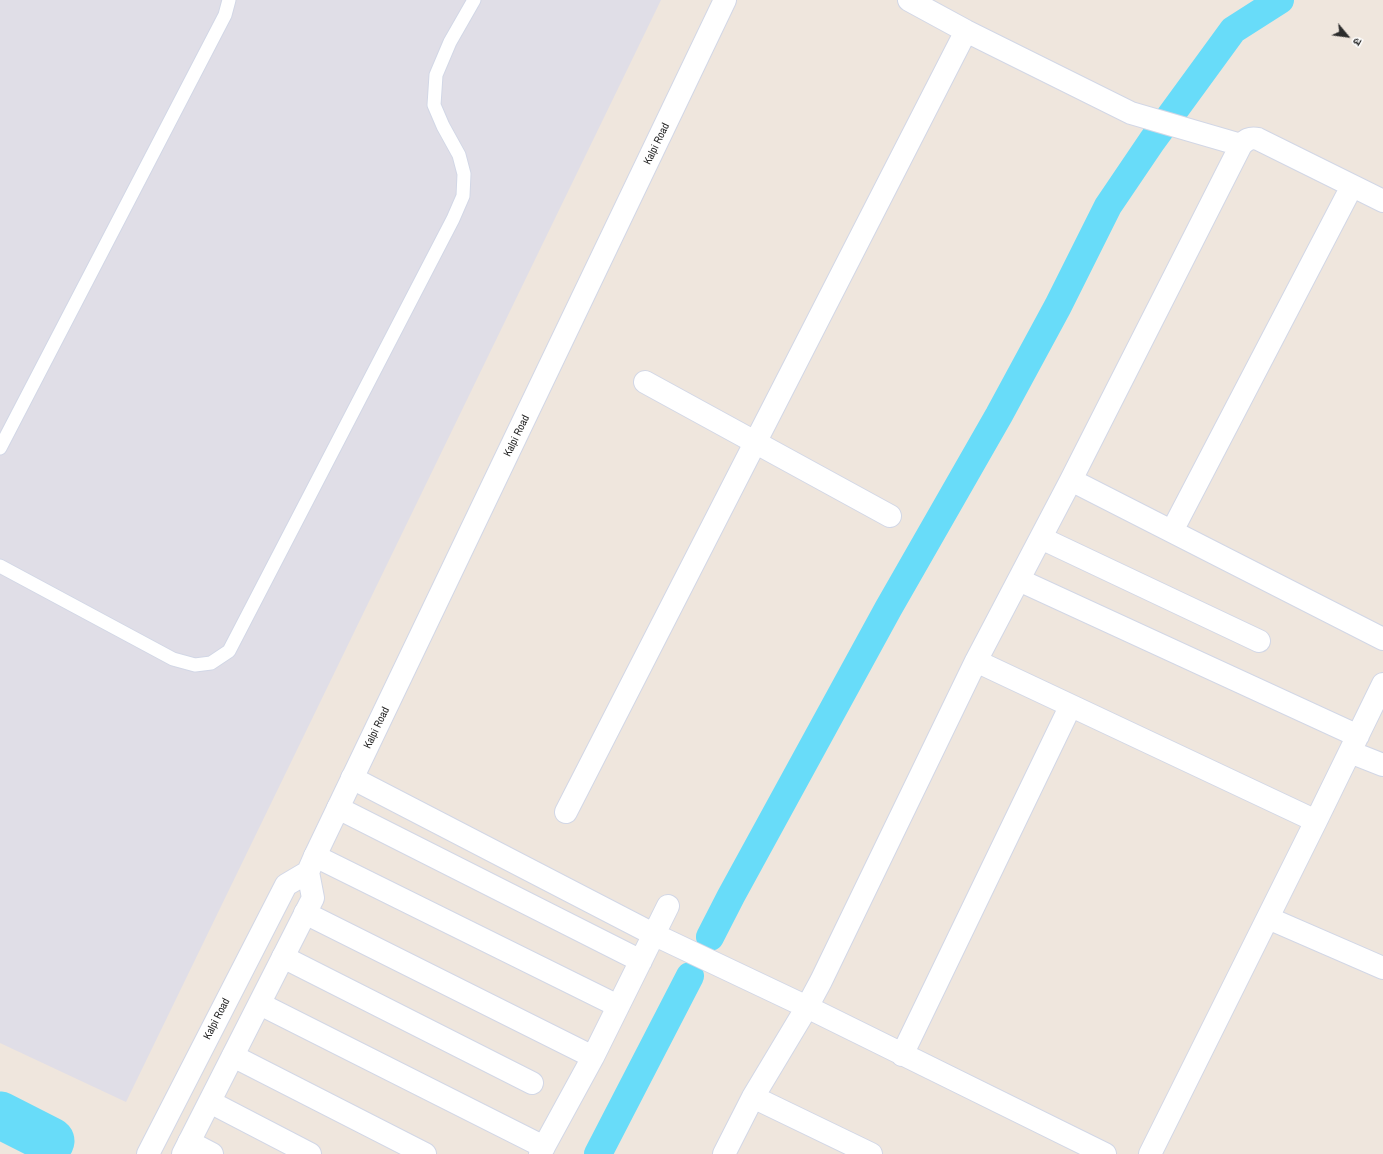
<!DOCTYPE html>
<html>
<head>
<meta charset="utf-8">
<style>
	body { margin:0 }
	#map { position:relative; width:1383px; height:1154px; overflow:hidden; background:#efe6dd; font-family:"Archivo Narrow","Noto Sans Devanagari",sans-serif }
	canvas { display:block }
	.north { position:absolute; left:1327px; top:16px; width:40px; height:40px; -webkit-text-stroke:3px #fff; paint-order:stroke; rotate:119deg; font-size:11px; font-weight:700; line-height:16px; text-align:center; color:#2c2c2c }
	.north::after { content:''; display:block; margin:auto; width:14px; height:18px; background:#2c2c2c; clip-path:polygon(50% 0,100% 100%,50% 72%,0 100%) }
</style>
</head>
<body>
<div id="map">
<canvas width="1383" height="1154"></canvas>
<div class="north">उ</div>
</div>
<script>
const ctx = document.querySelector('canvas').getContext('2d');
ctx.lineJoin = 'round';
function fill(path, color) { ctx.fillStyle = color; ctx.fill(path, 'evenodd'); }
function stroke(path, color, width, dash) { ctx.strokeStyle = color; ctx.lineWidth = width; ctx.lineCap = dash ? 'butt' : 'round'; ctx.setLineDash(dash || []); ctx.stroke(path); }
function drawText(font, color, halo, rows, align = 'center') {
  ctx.font = font + ' "Archivo Narrow",sans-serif'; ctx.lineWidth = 3; ctx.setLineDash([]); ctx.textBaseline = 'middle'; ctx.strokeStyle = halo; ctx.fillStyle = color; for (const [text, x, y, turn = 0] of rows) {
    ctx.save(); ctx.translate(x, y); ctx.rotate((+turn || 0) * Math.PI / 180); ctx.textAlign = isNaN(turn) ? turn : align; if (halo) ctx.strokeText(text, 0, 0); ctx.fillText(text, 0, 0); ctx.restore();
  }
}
fill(new Path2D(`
	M 0,0 L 661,0 L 126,1102 L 0,1043 Z`), '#e0dee7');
stroke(new Path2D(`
	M 710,937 L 731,896 L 888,609 L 999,415 L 1058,306 L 1108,206 L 1152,141 L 1233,30 L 1280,0
	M 598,1154 L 690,976`), '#68dcf9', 28);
stroke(new Path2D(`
	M 0,1115 L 51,1141`), '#68dcf9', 47);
const service = new Path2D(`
	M 0,448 L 225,15 L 229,0
	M 0,566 L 173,659 L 195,665 L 211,663 L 229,651 L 453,219 L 463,196 L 464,174 L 459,155 L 443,126 L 434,105 L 436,75 L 450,42 L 474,0`);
const minor = new Path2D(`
	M 909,0 L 966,31 L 1131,113 L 1241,145
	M 645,382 L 890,516
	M 1071,480 L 1383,639
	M 1172,531 L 1352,186
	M 1041,538 L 1259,641
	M 1019,580 L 1358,736
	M 976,661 L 1316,821
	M 1350,752 L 1383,765
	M 352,778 L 653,934 L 807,1007 L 1105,1154
	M 338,808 L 641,961
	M 566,812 L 966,31
	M 315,856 L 618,1006
	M 305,913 L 593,1057
	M 1268,918 L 1383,968
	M 283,957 L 532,1083
	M 260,1004 L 544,1147
	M 902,1055 L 1070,707
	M 233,1056 L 425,1154
	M 753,1097 L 871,1154
	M 210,1102 L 310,1154
	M 189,1142 L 212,1154
	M 540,1154 L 593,1057 L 668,906
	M 724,1154 L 753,1097 L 807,1007 L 821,981 L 976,661 L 1071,480 L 1241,145 C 1246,140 1250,137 1258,139 L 1383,201
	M 1150,1154 L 1316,821 L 1383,684`);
const secondary = new Path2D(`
	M 148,1154 L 286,885 L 308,872
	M 183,1154 L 313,898 L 308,872 L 315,856 L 725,0`);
stroke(service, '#d2d7e6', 15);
stroke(minor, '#d2d7e6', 24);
stroke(secondary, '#d2d7e6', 24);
stroke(service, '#fff', 13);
stroke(minor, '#fff', 22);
stroke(secondary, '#fff', 22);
drawText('11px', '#2c2c2c', '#fff', [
	["Kalpi Road",657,144,-64],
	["Kalpi Road",517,436,-64],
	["Kalpi Road",377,728,-64],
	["Kalpi Road",217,1019,-63]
]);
</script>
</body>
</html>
